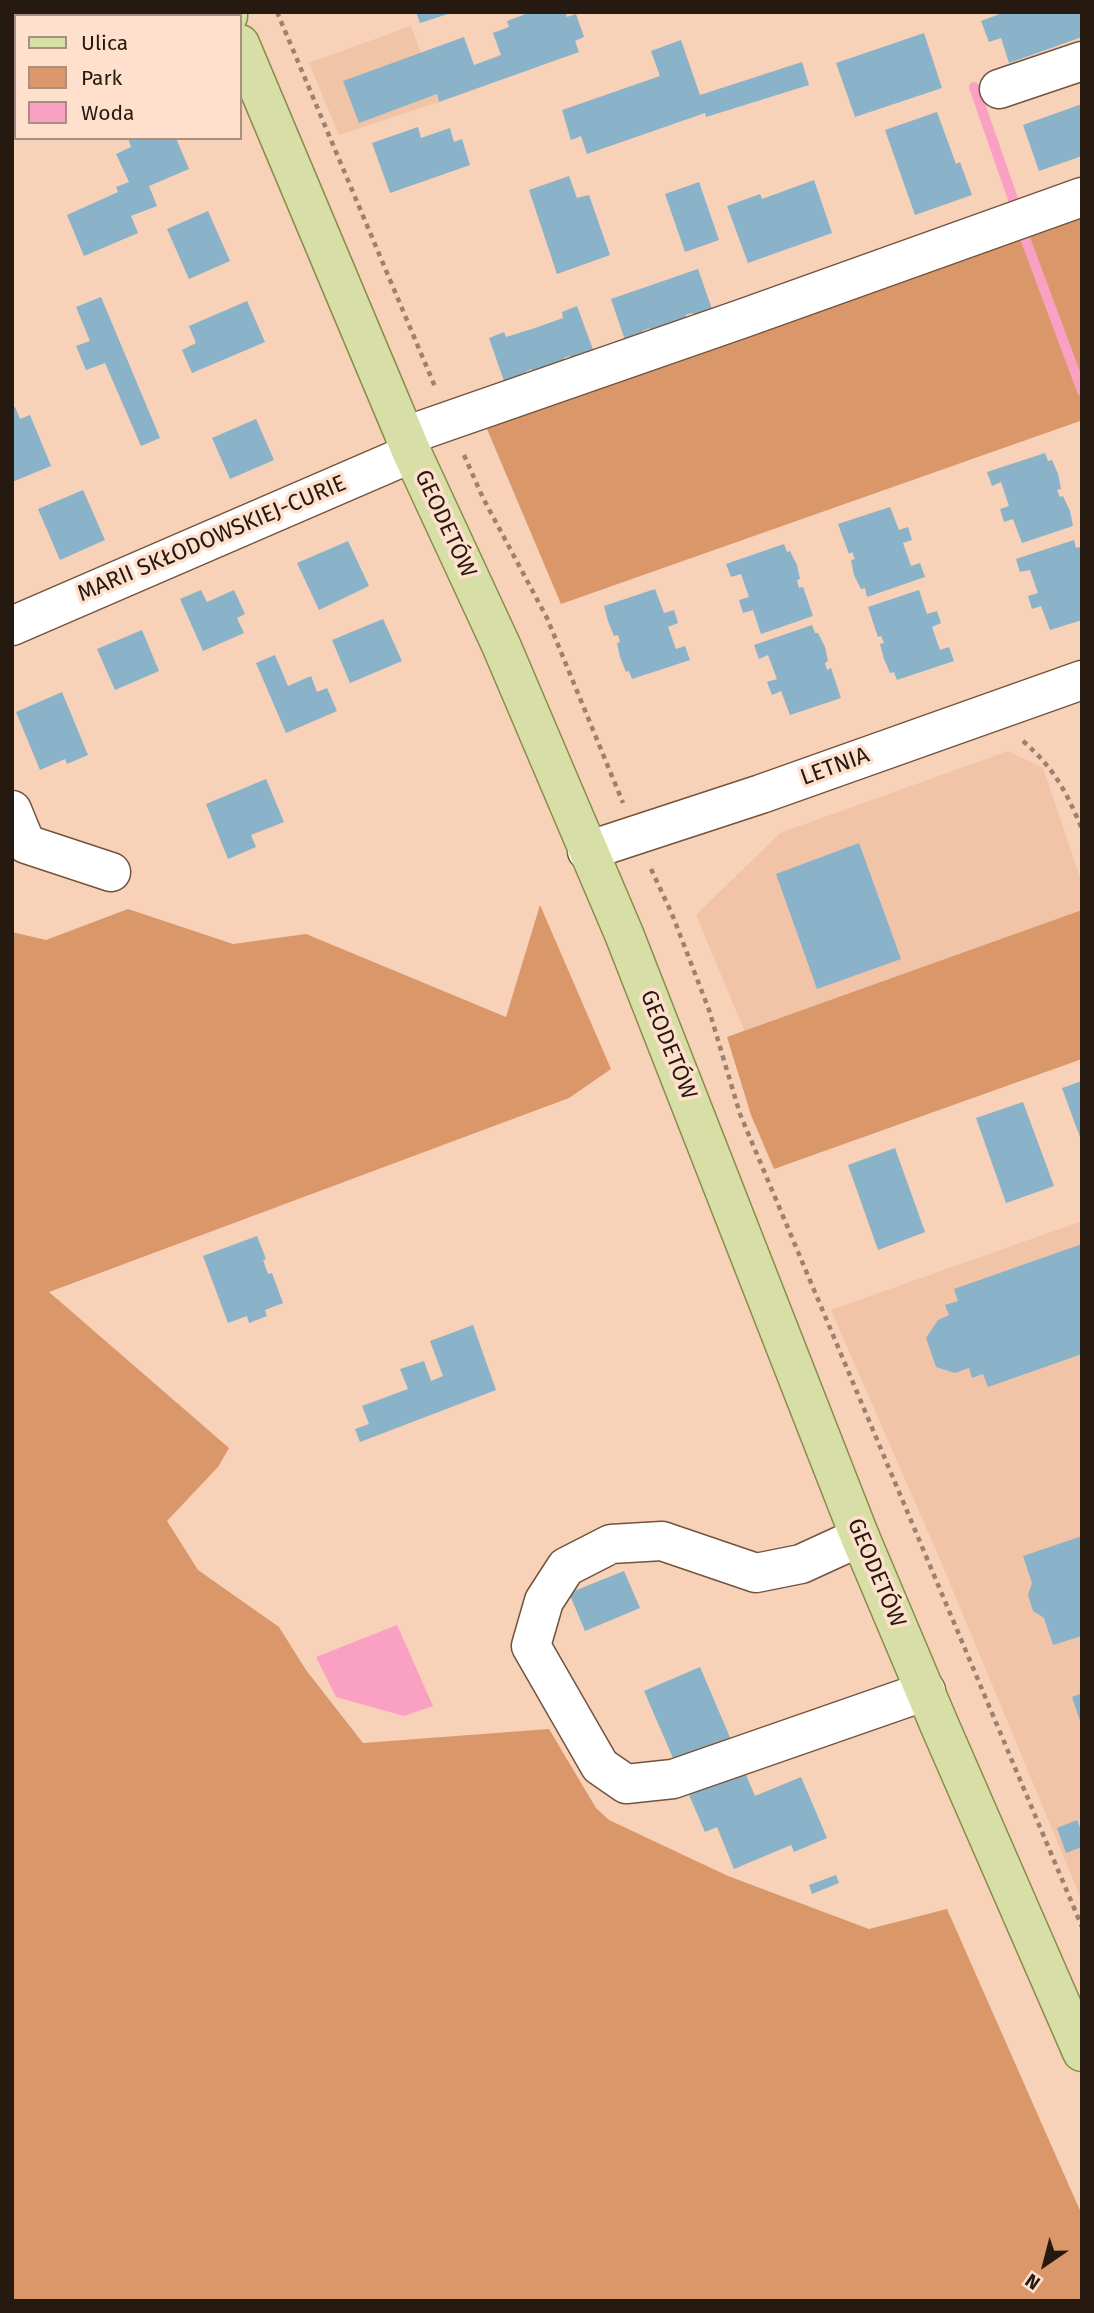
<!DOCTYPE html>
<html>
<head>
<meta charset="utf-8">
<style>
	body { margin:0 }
	#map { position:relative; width:1094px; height:2313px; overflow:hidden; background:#f7d1b8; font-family:"Fira Sans",sans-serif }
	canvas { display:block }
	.frame { position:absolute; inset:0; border:14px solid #261910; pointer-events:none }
	.legend { position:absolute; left:14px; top:14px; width:228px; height:126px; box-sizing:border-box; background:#ffe0cc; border:2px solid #a89081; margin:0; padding:9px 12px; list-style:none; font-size:21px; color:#261910 }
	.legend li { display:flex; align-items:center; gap:14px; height:35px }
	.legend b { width:35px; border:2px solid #a89081 }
	.north { position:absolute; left:1010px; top:2229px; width:70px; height:70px; -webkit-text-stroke:5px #ffe0cc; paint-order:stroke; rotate:215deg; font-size:19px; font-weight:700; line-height:28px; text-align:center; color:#261910 }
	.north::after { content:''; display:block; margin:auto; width:24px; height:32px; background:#261910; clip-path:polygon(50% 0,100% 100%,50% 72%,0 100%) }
</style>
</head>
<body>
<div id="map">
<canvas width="1094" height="2313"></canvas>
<div class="frame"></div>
<ul class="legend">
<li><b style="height:9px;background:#d8dfa6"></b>Ulica</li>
<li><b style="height:19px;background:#da9769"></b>Park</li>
<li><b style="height:19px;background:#faa1c3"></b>Woda</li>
</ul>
<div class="north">N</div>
</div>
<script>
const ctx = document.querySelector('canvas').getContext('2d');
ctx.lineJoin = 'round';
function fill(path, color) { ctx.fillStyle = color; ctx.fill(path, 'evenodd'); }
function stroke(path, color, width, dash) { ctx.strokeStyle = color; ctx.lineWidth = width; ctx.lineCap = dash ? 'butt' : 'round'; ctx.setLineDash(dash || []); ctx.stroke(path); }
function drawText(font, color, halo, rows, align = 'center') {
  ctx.font = font + ' "Fira Sans",sans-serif'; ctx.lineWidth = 7; ctx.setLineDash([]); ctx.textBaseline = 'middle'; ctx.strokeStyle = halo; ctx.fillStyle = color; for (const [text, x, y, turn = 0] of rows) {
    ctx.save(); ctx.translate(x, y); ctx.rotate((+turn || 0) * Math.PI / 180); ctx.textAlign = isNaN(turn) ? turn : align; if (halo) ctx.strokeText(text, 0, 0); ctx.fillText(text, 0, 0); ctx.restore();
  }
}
fill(new Path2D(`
	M 411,26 L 439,102 L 339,135 L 309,63 Z
	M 1008,751 L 1043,768 L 1082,883 L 1082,910 L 745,1032 L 696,915 L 780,833 Z
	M 1082,1221 L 1082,1901 L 939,1557 L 831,1310 Z`), '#f1c4a7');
fill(new Path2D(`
	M 1082,211 L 1082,424 L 1080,421 L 561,604 L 484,422 Z
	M 540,905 L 611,1069 L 569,1098 L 49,1292 L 229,1448 L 218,1467 L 167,1521 L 198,1570 L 279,1627 L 306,1670 L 363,1743 L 549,1729 L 596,1808 L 609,1820 L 728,1876 L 869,1929 L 947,1909 L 1082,2215 L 1082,2301 L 12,2301 L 12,932 L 46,940 L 128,909 L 233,944 L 306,934 L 506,1017 Z
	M 1082,910 L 1082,1059 L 774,1169 L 751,1115 L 727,1037 Z`), '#da9769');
fill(new Path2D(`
	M 397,1625 L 433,1706 L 404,1716 L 336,1697 L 316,1657 Z`), '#faa1c3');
stroke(new Path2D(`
	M 974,87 L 1015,205
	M 1025,238 L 1082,391`), '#faa1c3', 10);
fill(new Path2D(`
	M 416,12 L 451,12 L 451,13 L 420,23 Z
	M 531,12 L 565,12 L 567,17 L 576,14 L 584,37 L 575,41 L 579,52 L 439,102 L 437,94 L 359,123 L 343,81 L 464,37 L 474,65 L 501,55 L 493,33 L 509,27 L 507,21 Z
	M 1005,12 L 1082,12 L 1082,37 L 1009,63 L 1001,38 L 989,42 L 981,21 Z
	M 924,33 L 942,88 L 855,117 L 836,63 Z
	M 681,40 L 700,95 L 802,62 L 809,85 L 706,117 L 705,113 L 587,154 L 581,136 L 571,140 L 562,110 L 660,76 L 651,51 Z
	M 1082,104 L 1082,156 L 1039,171 L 1023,125 Z
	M 937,112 L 956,164 L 960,162 L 972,195 L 915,215 L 885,130 Z
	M 418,127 L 421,138 L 450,128 L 454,142 L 462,139 L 470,165 L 390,193 L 372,143 Z
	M 128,138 L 176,138 L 189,169 L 149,186 L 157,206 L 131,216 L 138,233 L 84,256 L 67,215 L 118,192 L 116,187 L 129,182 L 116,154 L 131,147 Z
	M 569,176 L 577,198 L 589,195 L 610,255 L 557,274 L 529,190 Z
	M 814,180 L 832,233 L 748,263 L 727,206 L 760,194 L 762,199 Z
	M 699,182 L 719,240 L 685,252 L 665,194 Z
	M 208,211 L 230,261 L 189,279 L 167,229 Z
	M 698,269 L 713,312 L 695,319 L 693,313 L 685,315 L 688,321 L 652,334 L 650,328 L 642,331 L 645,336 L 626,343 L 611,299 Z
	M 101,297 L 160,438 L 141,446 L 105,363 L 86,370 L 76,346 L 90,341 L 76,307 Z
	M 247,301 L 265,342 L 192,373 L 182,350 L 196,343 L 189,326 Z
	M 577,306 L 595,355 L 573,363 L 570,356 L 564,358 L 566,366 L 534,377 L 532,369 L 525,372 L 528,379 L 506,387 L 489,338 L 504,332 L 506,337 L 535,328 L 563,318 L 562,312 Z
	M 15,407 L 20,419 L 30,415 L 51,466 L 12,482 L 12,408 Z
	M 256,419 L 274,460 L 230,479 L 212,438 Z
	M 1045,453 L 1048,461 L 1052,460 L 1058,474 L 1061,489 L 1057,490 L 1060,497 L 1063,496 L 1070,511 L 1073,526 L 1022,543 L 1013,519 L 1004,522 L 1000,509 L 1009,506 L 1001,482 L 992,486 L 987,472 Z
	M 83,490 L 105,540 L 60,560 L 38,509 Z
	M 890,507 L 899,530 L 908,527 L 912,540 L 903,543 L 911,566 L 920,563 L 925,577 L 867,597 L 865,588 L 861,589 L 854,575 L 851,560 L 855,559 L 852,552 L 849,554 L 838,524 Z
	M 1074,540 L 1076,548 L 1080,547 L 1082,551 L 1082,620 L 1050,630 L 1041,606 L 1032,609 L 1028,596 L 1038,593 L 1030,570 L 1020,572 L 1016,559 Z
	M 348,541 L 369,586 L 319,610 L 297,563 Z
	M 784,544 L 787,552 L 790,551 L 797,565 L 800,579 L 797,580 L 799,588 L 803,587 L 813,616 L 761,634 L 753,610 L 743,613 L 739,600 L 749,597 L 741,574 L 731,577 L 726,564 Z
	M 655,589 L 664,613 L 674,610 L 678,623 L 668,627 L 676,649 L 685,646 L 690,660 L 632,679 L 629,671 L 626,672 L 620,657 L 617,643 L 620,642 L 618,635 L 614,636 L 608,621 L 604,606 Z
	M 201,590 L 207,602 L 234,590 L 245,614 L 237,618 L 244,633 L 203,651 L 180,599 Z
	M 919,590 L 927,614 L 937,611 L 941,623 L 932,627 L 940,650 L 949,647 L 954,661 L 897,680 L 894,672 L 890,673 L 884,659 L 880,644 L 884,643 L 881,636 L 878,637 L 868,607 Z
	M 383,619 L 402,661 L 350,683 L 332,640 Z
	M 812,625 L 815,633 L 818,633 L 825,647 L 828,661 L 825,663 L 827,670 L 831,668 L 841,698 L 790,715 L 781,691 L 772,695 L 767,682 L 777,679 L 768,655 L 759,659 L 754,645 Z
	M 142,630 L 159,671 L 115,690 L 97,649 Z
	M 275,655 L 288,686 L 311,676 L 317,692 L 327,688 L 337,711 L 286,733 L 256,663 Z
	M 62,692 L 88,755 L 67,764 L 65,759 L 40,770 L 16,712 Z
	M 266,779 L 284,822 L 251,835 L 256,847 L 228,859 L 206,804 Z
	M 859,843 L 901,959 L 817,989 L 776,874 Z
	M 1082,1081 L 1082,1140 L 1081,1140 L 1062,1088 Z
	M 1023,1102 L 1054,1186 L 1006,1203 L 976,1118 Z
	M 895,1148 L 925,1232 L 878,1250 L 848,1165 Z
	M 257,1236 L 266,1259 L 263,1260 L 268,1274 L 272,1273 L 283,1303 L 265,1310 L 267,1316 L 249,1323 L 247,1316 L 228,1323 L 203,1256 Z
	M 1082,1244 L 1082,1354 L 988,1387 L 983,1374 L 972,1378 L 969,1368 L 955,1373 L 936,1367 L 926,1338 L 938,1320 L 949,1315 L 945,1305 L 958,1301 L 954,1289 Z
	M 473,1325 L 496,1390 L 360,1442 L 355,1429 L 369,1424 L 362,1406 L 408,1389 L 400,1369 L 424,1361 L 431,1381 L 443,1376 L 430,1341 Z
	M 1082,1536 L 1082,1636 L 1053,1645 L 1044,1618 L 1033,1611 L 1028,1595 L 1032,1583 L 1023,1556 Z
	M 624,1571 L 640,1608 L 585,1631 L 569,1593 Z
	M 700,1667 L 755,1796 L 801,1777 L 827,1838 L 794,1852 L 791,1845 L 734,1869 L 717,1827 L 705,1832 L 644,1691 Z
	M 1082,1693 L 1082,1724 L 1081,1724 L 1072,1697 Z
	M 1077,1820 L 1082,1833 L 1082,1847 L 1066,1853 L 1057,1828 Z
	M 836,1875 L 839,1883 L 812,1894 L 809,1885 Z`), '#8ab2c9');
const minor = new Path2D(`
	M 999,89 L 1082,61
	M 405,436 L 744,318 L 1082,197
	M 12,626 L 412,453
	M 12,810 L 26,844 L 111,872
	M 587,851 L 761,794 L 1082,680
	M 860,1537 L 801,1564 L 756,1573 L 662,1541 L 611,1544 L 566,1567 L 544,1601 L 531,1646 L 600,1766 L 626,1784 L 673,1779 L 926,1691`);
const major = new Path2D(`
	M 226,12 L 228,16
	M 240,44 L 412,453 L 501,645 L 624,934 L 860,1537 L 939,1724 L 1082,2052`);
stroke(minor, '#73533d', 41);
stroke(major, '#898c4a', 41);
stroke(new Path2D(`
	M 277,12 L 436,389
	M 464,455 L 483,498 L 547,618 L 623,803
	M 1023,741 C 1054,768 1066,791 1082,829
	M 651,869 L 672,914 L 709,1010 L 740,1114 L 1082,1927`), '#9c816f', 4.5, [5, 5]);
stroke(minor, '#fff', 38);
stroke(major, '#d8dfa6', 38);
drawText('23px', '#261910', '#ffe0cc', [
	["GEODETÓW",445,524,65],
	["MARII SKŁODOWSKIEJ-CURIE",212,539,-23],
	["LETNIA",835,767,-20],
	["GEODETÓW",668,1045,68],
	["GEODETÓW",876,1573,67]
]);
</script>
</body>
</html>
